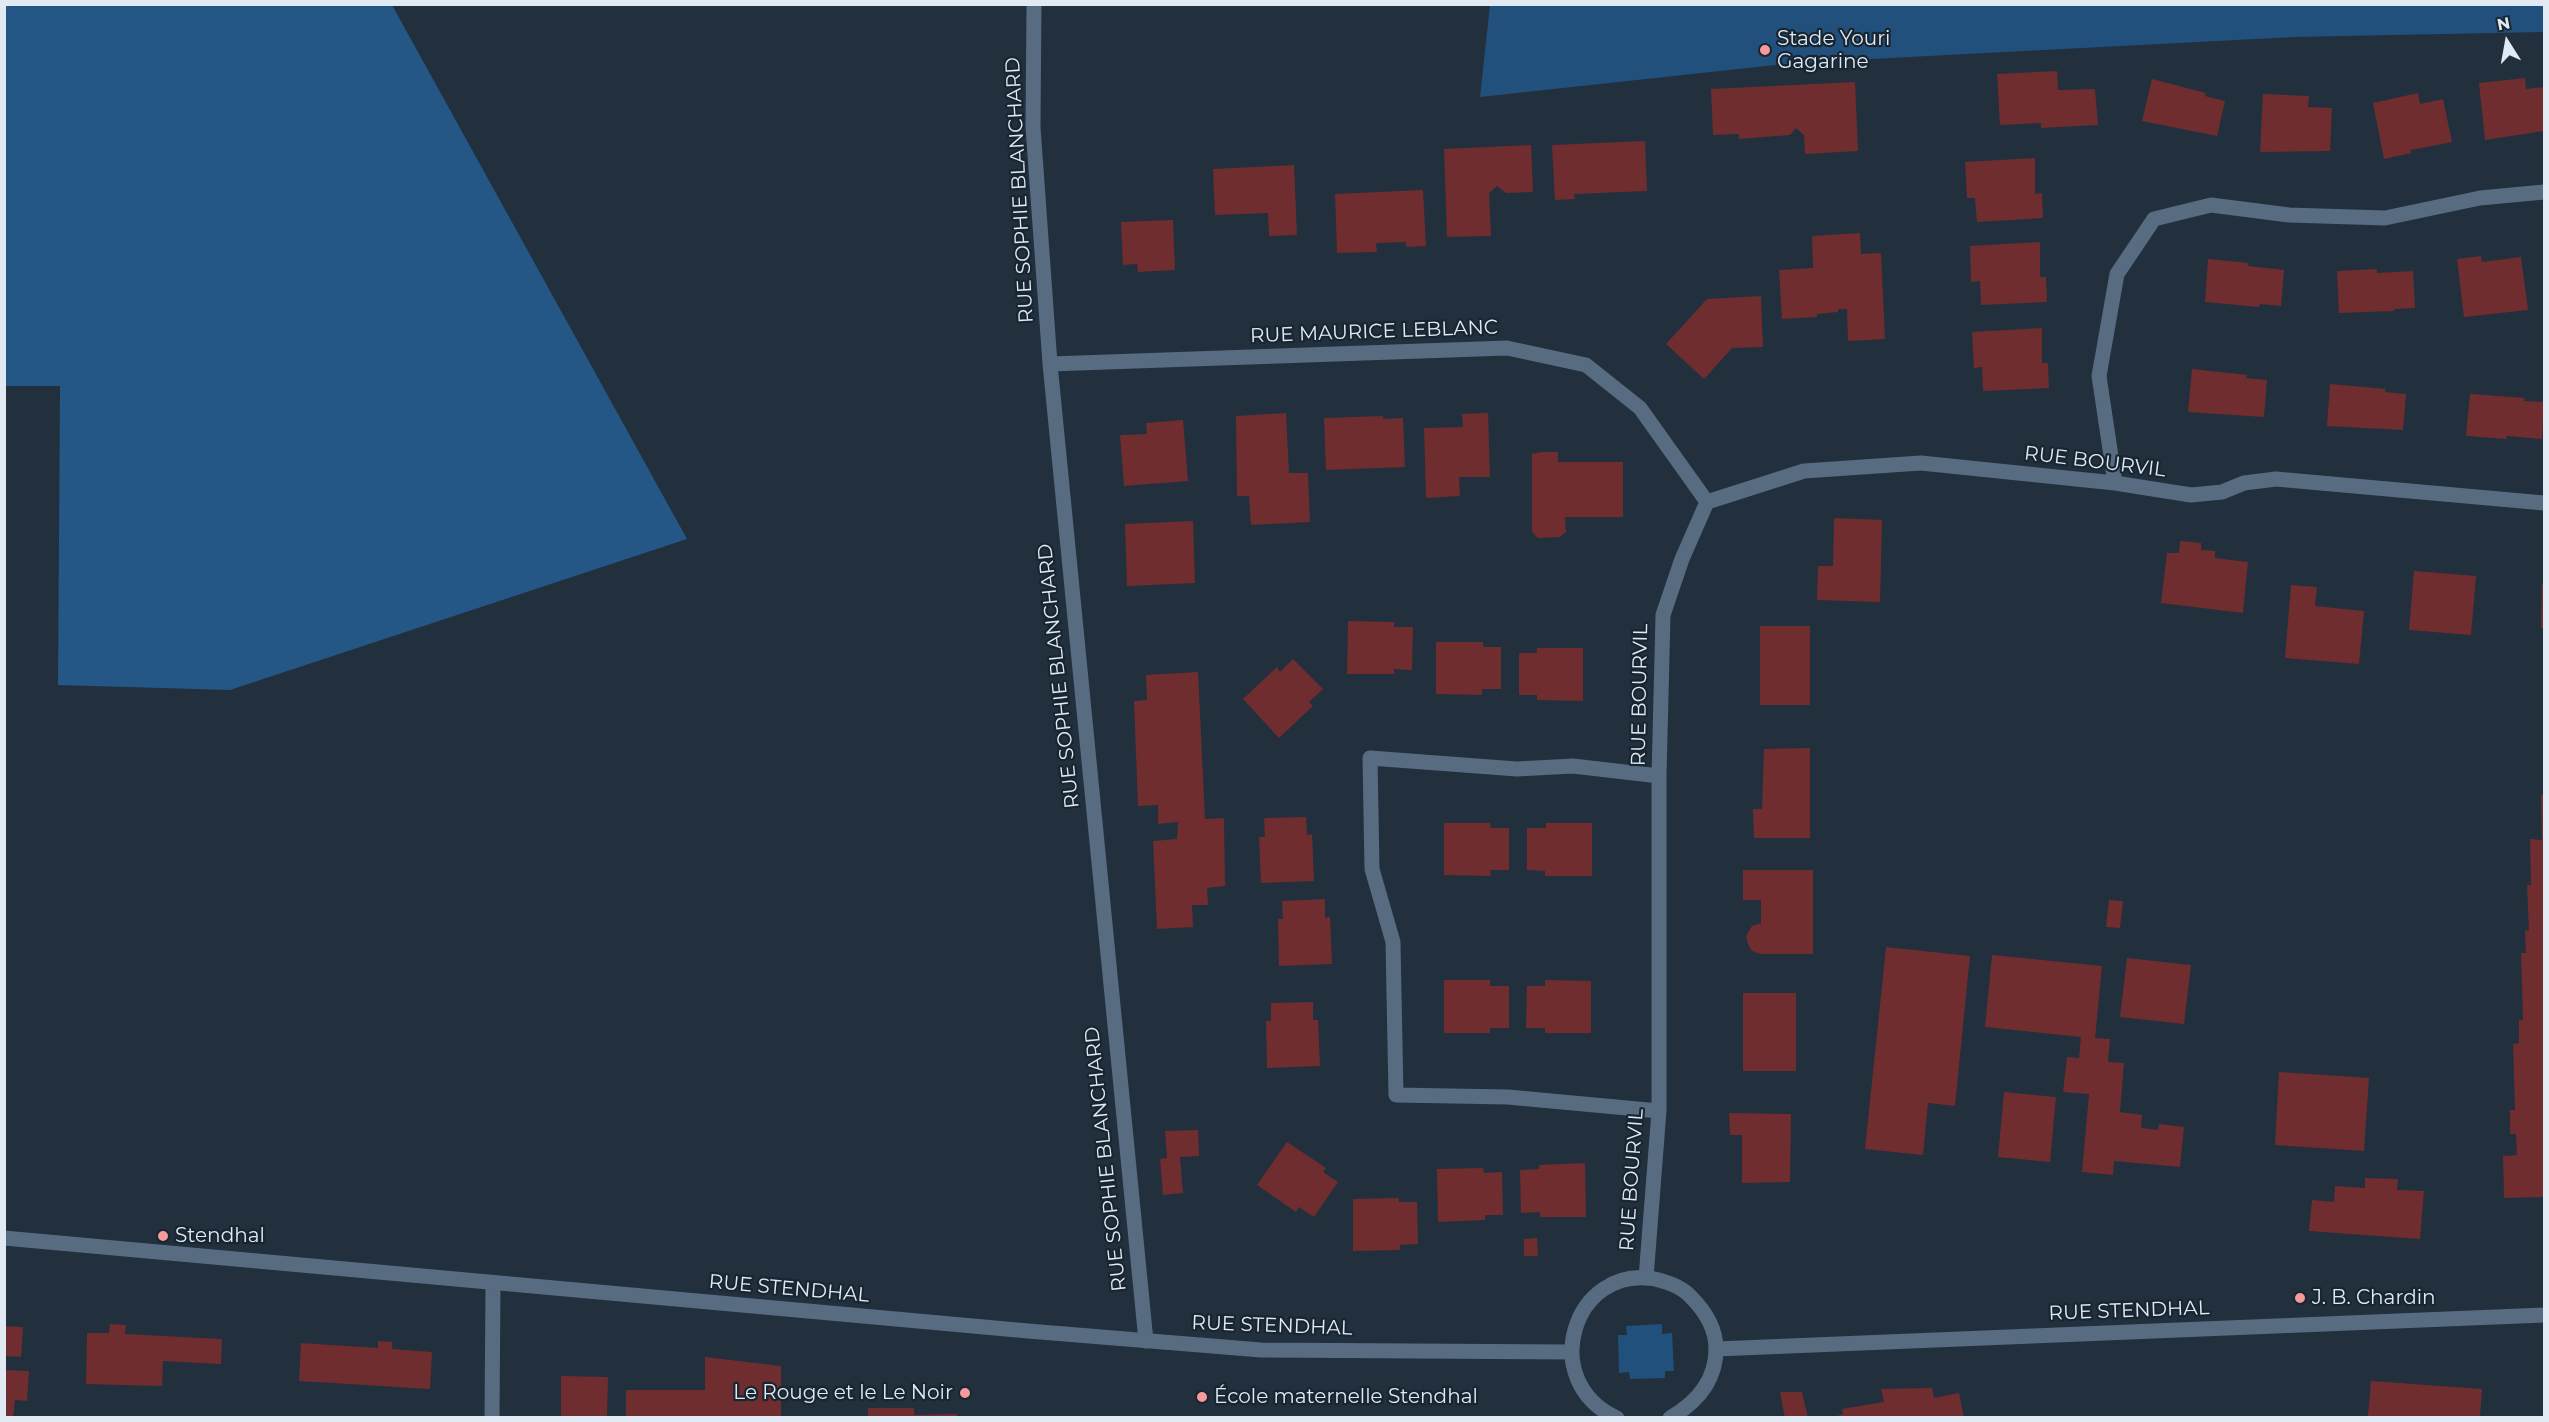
<!DOCTYPE html>
<html>
<head>
<meta charset="utf-8">
<style>
	body { margin:0 }
	#map { position:relative; width:2549px; height:1422px; overflow:hidden; background:#222f3c; font-family:Montserrat,sans-serif }
	canvas { display:block }
	.frame { position:absolute; inset:0; border:6px solid #e1eaf2; pointer-events:none }
	.north { position:absolute; left:2477px; top:12px; width:60px; height:60px; -webkit-text-stroke:4px #182532; paint-order:stroke; rotate:349deg; font-size:16px; font-weight:700; line-height:24px; text-align:center; color:#e1eaf2 }
	.north::after { content:''; display:block; margin:auto; width:21px; height:27px; background:#e1eaf2; clip-path:polygon(50% 0,100% 100%,50% 72%,0 100%) }
</style>
</head>
<body>
<div id="map">
<canvas width="2549" height="1422"></canvas>
<div class="frame"></div>
<div class="north">N</div>
</div>
<script>
const ctx = document.querySelector('canvas').getContext('2d');
ctx.lineJoin = 'round';
function fill(path, color) { ctx.fillStyle = color; ctx.fill(path, 'evenodd'); }
function stroke(path, color, width, dash) { ctx.strokeStyle = color; ctx.lineWidth = width; ctx.lineCap = dash ? 'butt' : 'round'; ctx.setLineDash(dash || []); ctx.stroke(path); }
function drawText(font, color, halo, rows, align = 'center') {
  ctx.font = font + ' Montserrat,sans-serif'; ctx.lineWidth = 4.5; ctx.setLineDash([]); ctx.textBaseline = 'middle'; ctx.strokeStyle = halo; ctx.fillStyle = color; for (const [text, x, y, turn = 0] of rows) {
    ctx.save(); ctx.translate(x, y); ctx.rotate((+turn || 0) * Math.PI / 180); ctx.textAlign = isNaN(turn) ? turn : align; if (halo) ctx.strokeText(text, 0, 0); ctx.fillText(text, 0, 0); ctx.restore();
  }
}
fill(new Path2D(`
	M 1490,5 L 2544,4 L 2544,32 L 2294,37 L 1794,63 L 1480,97 Z
	M 1662,1324 L 1662,1334 L 1672,1333 L 1674,1371 L 1665,1371 L 1665,1378 L 1630,1379 L 1629,1372 L 1619,1373 L 1618,1335 L 1627,1335 L 1626,1326 Z`), '#21507d');
fill(new Path2D(`
	M 5,5 L 392,5 L 687,539 L 230,690 L 58,685 L 60,386 L 5,386 Z`), '#245785');
fill(new Path2D(`
	M 2057,71 L 2058,90 L 2095,89 L 2098,125 L 2041,128 L 2041,123 L 2000,125 L 1997,74 Z
	M 2525,78 L 2526,89 L 2544,87 L 2544,131 L 2485,140 L 2479,83 Z
	M 2152,79 L 2206,93 L 2205,96 L 2225,101 L 2217,136 L 2142,121 Z
	M 1855,82 L 1858,151 L 1805,154 L 1804,135 L 1796,128 L 1790,135 L 1739,139 L 1739,134 L 1713,135 L 1711,89 Z
	M 2418,93 L 2420,104 L 2443,99 L 2452,142 L 2411,150 L 2411,153 L 2384,159 L 2373,103 Z
	M 2263,94 L 2309,96 L 2308,107 L 2332,108 L 2330,151 L 2260,152 Z
	M 1645,141 L 1647,191 L 1574,194 L 1575,199 L 1555,200 L 1552,145 Z
	M 1531,145 L 1533,192 L 1506,193 L 1497,186 L 1489,193 L 1491,236 L 1447,237 L 1444,149 Z
	M 2035,158 L 2035,194 L 2042,193 L 2043,218 L 1977,222 L 1975,198 L 1967,198 L 1965,162 Z
	M 1294,165 L 1297,235 L 1269,236 L 1268,213 L 1215,215 L 1213,169 Z
	M 1423,190 L 1426,246 L 1406,247 L 1406,242 L 1376,243 L 1377,252 L 1337,253 L 1335,194 Z
	M 1173,220 L 1175,270 L 1138,272 L 1137,264 L 1123,265 L 1121,222 Z
	M 1860,233 L 1861,254 L 1881,253 L 1885,339 L 1848,341 L 1847,309 L 1838,309 L 1838,312 L 1817,314 L 1817,317 L 1782,319 L 1779,270 L 1813,268 L 1812,236 Z
	M 2040,242 L 2040,277 L 2046,277 L 2047,302 L 1981,305 L 1980,281 L 1971,282 L 1970,246 Z
	M 2481,256 L 2482,262 L 2521,257 L 2528,310 L 2464,317 L 2457,259 Z
	M 2208,259 L 2248,263 L 2248,266 L 2284,270 L 2281,306 L 2260,304 L 2259,307 L 2205,302 Z
	M 2377,269 L 2377,273 L 2413,271 L 2415,308 L 2394,309 L 2394,311 L 2339,313 L 2337,271 Z
	M 1761,296 L 1763,347 L 1732,348 L 1704,379 L 1666,344 L 1707,299 Z
	M 2042,328 L 2042,363 L 2048,363 L 2049,388 L 1983,391 L 1982,367 L 1974,368 L 1972,332 Z
	M 2192,369 L 2247,375 L 2246,378 L 2267,380 L 2264,417 L 2188,412 Z
	M 2330,384 L 2386,389 L 2385,392 L 2406,394 L 2403,430 L 2327,426 Z
	M 2470,394 L 2525,398 L 2524,401 L 2544,402 L 2542,439 L 2507,436 L 2506,439 L 2466,436 Z
	M 1286,413 L 1289,473 L 1308,473 L 1310,522 L 1251,525 L 1249,496 L 1237,496 L 1236,416 Z
	M 1488,413 L 1490,477 L 1459,477 L 1460,496 L 1426,498 L 1424,428 L 1463,427 L 1462,414 Z
	M 1383,416 L 1383,419 L 1403,418 L 1405,467 L 1326,470 L 1324,418 Z
	M 1183,420 L 1188,481 L 1124,486 L 1120,435 L 1147,434 L 1146,423 Z
	M 1542,452 L 1558,452 L 1558,462 L 1623,462 L 1623,517 L 1565,517 L 1566,532 L 1560,537 L 1538,538 L 1532,532 L 1532,454 Z
	M 1834,518 L 1882,520 L 1880,602 L 1817,600 L 1818,566 L 1833,566 Z
	M 1193,521 L 1195,583 L 1127,586 L 1125,524 Z
	M 2180,541 L 2201,543 L 2201,550 L 2215,551 L 2215,558 L 2248,562 L 2243,613 L 2161,603 L 2167,553 L 2179,553 Z
	M 2414,571 L 2476,576 L 2471,635 L 2409,630 Z
	M 2542,584 L 2544,584 L 2544,628 L 2541,628 Z
	M 2291,585 L 2317,587 L 2315,606 L 2364,611 L 2359,664 L 2285,658 Z
	M 1348,621 L 1394,622 L 1394,627 L 1413,627 L 1412,670 L 1394,669 L 1394,674 L 1347,674 Z
	M 1760,626 L 1810,626 L 1810,705 L 1760,705 Z
	M 1436,642 L 1483,642 L 1483,647 L 1501,647 L 1501,689 L 1482,689 L 1482,695 L 1436,694 Z
	M 1537,648 L 1583,648 L 1583,701 L 1537,700 L 1537,695 L 1519,695 L 1519,653 L 1537,653 Z
	M 1293,659 L 1323,689 L 1309,702 L 1313,706 L 1279,738 L 1243,699 L 1277,667 L 1280,672 Z
	M 1198,672 L 1205,819 L 1224,818 L 1225,886 L 1207,888 L 1208,905 L 1192,905 L 1193,927 L 1157,929 L 1153,841 L 1177,839 L 1178,822 L 1158,824 L 1158,805 L 1138,806 L 1134,701 L 1147,700 L 1146,675 Z
	M 1810,748 L 1810,838 L 1754,838 L 1753,809 L 1762,809 L 1764,749 Z
	M 2541,795 L 2544,795 L 2544,1197 L 2504,1198 L 2503,1156 L 2517,1155 L 2516,1134 L 2510,1134 L 2510,1110 L 2515,1110 L 2513,1044 L 2519,1043 L 2519,1020 L 2523,1020 L 2521,953 L 2526,953 L 2525,930 L 2529,931 L 2527,885 L 2531,885 L 2530,839 L 2542,840 Z
	M 1306,817 L 1307,835 L 1312,834 L 1314,881 L 1261,883 L 1259,837 L 1265,837 L 1264,818 Z
	M 1444,823 L 1490,823 L 1491,828 L 1509,828 L 1509,870 L 1490,870 L 1491,876 L 1444,875 Z
	M 1546,823 L 1592,823 L 1592,876 L 1545,876 L 1545,871 L 1527,870 L 1527,828 L 1546,828 Z
	M 1743,870 L 1813,870 L 1813,954 L 1761,954 L 1752,951 L 1748,944 L 1746,936 L 1752,926 L 1761,923 L 1761,900 L 1743,900 Z
	M 1325,899 L 1325,918 L 1330,917 L 1332,964 L 1279,966 L 1278,919 L 1283,919 L 1282,901 Z
	M 2109,900 L 2123,901 L 2120,928 L 2106,927 Z
	M 1886,947 L 1970,956 L 1955,1106 L 1928,1103 L 1923,1155 L 1865,1149 Z
	M 1992,955 L 2102,966 L 2095,1038 L 2110,1039 L 2108,1062 L 2124,1063 L 2120,1112 L 2142,1115 L 2141,1128 L 2158,1130 L 2159,1124 L 2184,1127 L 2180,1167 L 2114,1161 L 2113,1175 L 2082,1172 L 2089,1094 L 2063,1092 L 2067,1057 L 2079,1058 L 2081,1037 L 1985,1027 Z
	M 2127,958 L 2191,965 L 2184,1024 L 2120,1017 Z
	M 1444,980 L 1490,980 L 1490,986 L 1509,986 L 1509,1028 L 1490,1028 L 1490,1033 L 1444,1033 Z
	M 1545,980 L 1591,981 L 1591,1033 L 1545,1033 L 1545,1028 L 1526,1028 L 1527,986 L 1545,986 Z
	M 1743,993 L 1796,993 L 1796,1071 L 1743,1071 Z
	M 1313,1002 L 1313,1020 L 1318,1020 L 1320,1066 L 1267,1068 L 1266,1021 L 1271,1021 L 1271,1003 Z
	M 2279,1072 L 2369,1078 L 2364,1151 L 2275,1145 Z
	M 2004,1092 L 2056,1097 L 2050,1162 L 1998,1157 Z
	M 1729,1113 L 1791,1114 L 1790,1182 L 1742,1183 L 1742,1135 L 1730,1135 Z
	M 1198,1130 L 1199,1156 L 1180,1157 L 1183,1193 L 1163,1195 L 1160,1159 L 1167,1158 L 1165,1131 Z
	M 1287,1142 L 1326,1168 L 1323,1172 L 1338,1182 L 1314,1217 L 1299,1207 L 1296,1212 L 1257,1185 Z
	M 1585,1163 L 1586,1217 L 1540,1217 L 1540,1212 L 1521,1213 L 1520,1170 L 1539,1169 L 1539,1165 Z
	M 1483,1168 L 1484,1173 L 1502,1172 L 1503,1215 L 1485,1215 L 1485,1220 L 1438,1222 L 1437,1169 Z
	M 2365,1178 L 2398,1179 L 2397,1190 L 2424,1191 L 2420,1239 L 2309,1231 L 2312,1200 L 2334,1202 L 2335,1186 L 2365,1188 Z
	M 1399,1198 L 1399,1202 L 1417,1202 L 1418,1244 L 1400,1245 L 1400,1250 L 1353,1251 L 1353,1199 Z
	M 1537,1238 L 1538,1256 L 1524,1256 L 1524,1239 Z
	M 110,1324 L 126,1325 L 125,1334 L 222,1339 L 221,1364 L 163,1361 L 162,1386 L 86,1384 L 87,1333 L 109,1333 Z
	M 4,1326 L 23,1327 L 21,1357 L 4,1356 Z
	M 378,1341 L 392,1342 L 392,1349 L 432,1352 L 430,1389 L 299,1381 L 301,1343 L 378,1348 Z
	M 705,1357 L 781,1366 L 781,1418 L 626,1418 L 626,1390 L 705,1390 Z
	M 4,1370 L 29,1371 L 27,1401 L 15,1400 L 13,1418 L 4,1418 Z
	M 561,1376 L 608,1377 L 607,1418 L 561,1418 Z
	M 2371,1381 L 2482,1389 L 2480,1418 L 2368,1416 Z
	M 1932,1388 L 1934,1398 L 1959,1393 L 1964,1418 L 1831,1418 L 1843,1414 L 1842,1409 L 1884,1402 L 1881,1389 Z
	M 1780,1392 L 1802,1392 L 1808,1418 L 1785,1418 Z
	M 868,1408 L 914,1408 L 914,1415 L 957,1414 L 957,1418 L 868,1418 Z`), '#6f2d30');
stroke(new Path2D(`
	M 1034,4 L 1033,127 L 1050,364 L 1146,1341
	M 1050,364 L 1507,348 L 1586,365 L 1640,408 L 1707,502
	M 2115,483 L 2099,376 L 2117,274 L 2154,219 L 2211,205 L 2289,215 L 2385,218 L 2480,198 L 2544,192
	M 1659,1111 L 1508,1097 L 1396,1095 L 1393,942 L 1372,869 L 1370,758 L 1517,769 L 1573,766 L 1659,776
	M 1646,1278 L 1659,1111 L 1659,776 L 1663,615 L 1682,559 L 1707,502 L 1804,471 L 1921,463 L 2115,483 L 2191,495 L 2222,492 L 2244,483 L 2276,479 L 2544,503
	M 492,1418 L 493,1283`), '#576b81', 15);
stroke(new Path2D(`
	M 4,1238 L 1028,1331 L 1261,1350 L 1570,1352
	M 1716,1349 L 2544,1315
	M 1617,1418 C 1536,1381 1574,1264 1655,1279 C 1668,1282 1682,1287 1691,1297 C 1705,1311 1716,1328 1716,1349 C 1716,1381 1696,1403 1670,1418`), '#576b81', 15);
for (const [x, y, r, color] of [
	[1765,50,6,"#f59b9b"],
	[163,1236,6,"#f59b9b"],
	[2300,1298,6,"#f59b9b"],
	[965,1393,6,"#f59b9b"],
	[1202,1397,6,"#f59b9b"]
]) { const dot = new Path2D(); dot.arc(x, y, r, 0, 2 * Math.PI); ctx.fillStyle = color; ctx.fill(dot); stroke(dot, '#182532', 2); }
drawText('20px', '#e1eaf2', '#182532', [
	["Stade Youri",1777,39],
	["Gagarine",1777,62],
	["Stendhal",175,1236],
	["J. B. Chardin",2312,1298],
	["Le Rouge et le Le Noir",953,1393,"right"],
	["École maternelle Stendhal",1214,1397]
], 'left');
drawText('20px', '#e1eaf2', '#182532', [
	["RUE SOPHIE BLANCHARD",1020,190,-93],
	["RUE MAURICE LEBLANC",1374,332,-2],
	["RUE BOURVIL",2095,462,7],
	["RUE SOPHIE BLANCHARD",1059,676,-96],
	["RUE BOURVIL",1640,695,-89],
	["RUE SOPHIE BLANCHARD",1106,1159,-96],
	["RUE BOURVIL",1632,1180,-86],
	["RUE STENDHAL",789,1289,5],
	["RUE STENDHAL",2129,1311,-2],
	["RUE STENDHAL",1272,1326,2]
]);
</script>
</body>
</html>
